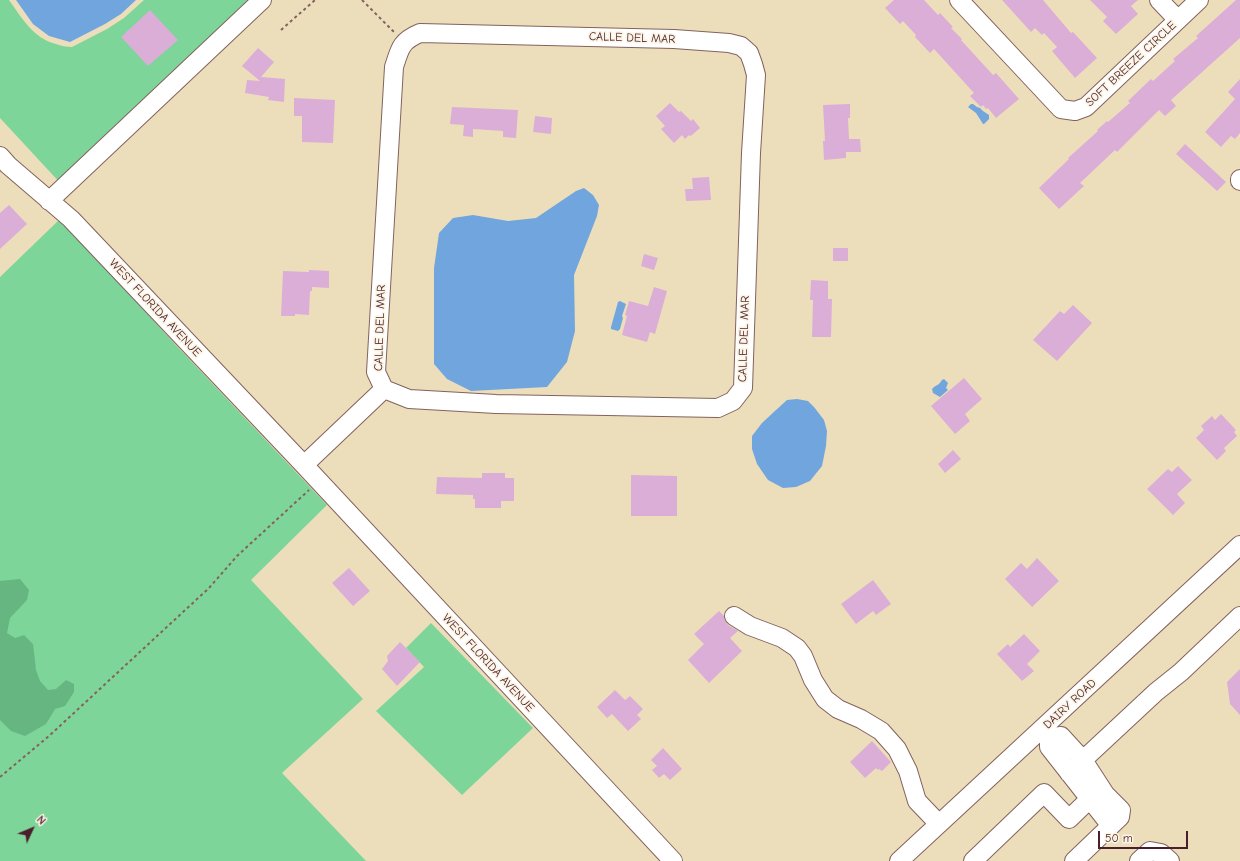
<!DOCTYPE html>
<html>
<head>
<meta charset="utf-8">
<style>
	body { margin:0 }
	#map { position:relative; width:1240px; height:861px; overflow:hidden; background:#eddebb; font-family:"Comic Neue",sans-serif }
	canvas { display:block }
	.north { position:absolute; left:12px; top:809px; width:40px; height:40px; -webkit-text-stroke:3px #fcf5e5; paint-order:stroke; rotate:46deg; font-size:11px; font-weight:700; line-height:16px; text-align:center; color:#4a1f2b }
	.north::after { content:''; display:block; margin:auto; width:14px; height:18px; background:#4a1f2b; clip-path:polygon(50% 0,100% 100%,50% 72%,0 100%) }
	.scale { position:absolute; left:1098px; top:831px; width:90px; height:18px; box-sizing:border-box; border:2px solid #4a1f2b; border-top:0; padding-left:5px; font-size:12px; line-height:14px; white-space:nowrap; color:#4a1f2b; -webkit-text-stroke:3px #fcf5e5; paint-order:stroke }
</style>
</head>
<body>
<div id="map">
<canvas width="1240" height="861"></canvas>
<div class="north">N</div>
<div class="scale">50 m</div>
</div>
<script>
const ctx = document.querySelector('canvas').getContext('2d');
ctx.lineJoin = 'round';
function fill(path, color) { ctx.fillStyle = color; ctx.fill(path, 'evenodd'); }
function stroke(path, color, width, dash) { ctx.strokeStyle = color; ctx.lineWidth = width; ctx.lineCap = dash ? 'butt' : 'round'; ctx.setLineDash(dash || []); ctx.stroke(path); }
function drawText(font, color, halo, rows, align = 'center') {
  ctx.font = font + ' "Comic Neue",sans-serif'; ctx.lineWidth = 3.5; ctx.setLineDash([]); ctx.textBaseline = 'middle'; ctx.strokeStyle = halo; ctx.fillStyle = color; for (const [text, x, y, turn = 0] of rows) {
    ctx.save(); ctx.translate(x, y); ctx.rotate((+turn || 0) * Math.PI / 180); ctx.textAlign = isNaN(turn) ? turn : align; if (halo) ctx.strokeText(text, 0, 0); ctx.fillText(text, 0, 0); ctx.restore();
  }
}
fill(new Path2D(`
	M 0,0 L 9,0 C 22,18 33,38 56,44 C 61,46 66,47 72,47 L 107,29 L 124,18 L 144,0 L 260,0 L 63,186 L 0,118 Z
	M 60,219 L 173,342 L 327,505 L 251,580 L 363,699 L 282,773 L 366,861 L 0,861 L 0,277 Z
	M 431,623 L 533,728 L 462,795 L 376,711 L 424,667 L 406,648 Z`), '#7dd599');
fill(new Path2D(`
	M 20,579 L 29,590 L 27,600 L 10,618 L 7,633 L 15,638 L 24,635 L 33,644 L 36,670 L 40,681 L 48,690 L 56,689 L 66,680 L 74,684 L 74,692 L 65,706 L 55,709 L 46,724 L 25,736 L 11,731 L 0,720 L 0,581 Z`), '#66b681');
fill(new Path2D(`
	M 16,0 L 136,0 L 121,14 L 105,24 L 70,42 L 49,36 L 33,24 Z
	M 971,104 L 973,104 L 977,107 L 980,108 L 983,111 L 989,115 L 989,119 L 984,124 L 983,124 L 976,113 L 968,107 Z
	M 584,188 L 593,195 L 599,205 L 597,216 L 574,275 L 575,331 L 567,362 L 547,387 L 471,391 L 447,379 L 434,364 L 434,268 L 439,233 L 453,218 L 473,215 L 508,221 L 536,218 L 576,191 Z
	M 620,301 L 626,304 L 622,316 L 623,318 L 620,329 L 618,331 L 611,329 L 611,327 L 618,302 Z
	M 944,379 L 948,383 L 946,388 L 948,390 L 940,397 L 933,393 L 932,389 L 934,387 L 939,384 L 942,380 Z
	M 797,399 L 808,401 L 814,407 L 824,420 L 827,431 L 826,446 L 822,466 L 810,481 L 796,487 L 783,488 L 768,480 L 757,464 L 752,449 L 752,436 L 762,423 L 776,410 L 787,400 Z`), '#71a5de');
fill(new Path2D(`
	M 894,0 L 924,0 L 938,15 L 940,13 L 953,27 L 951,28 L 962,39 L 961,40 L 993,75 L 996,73 L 1019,99 L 996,118 L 988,108 L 986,109 L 983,105 L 981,107 L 970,96 L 974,93 L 934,49 L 930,53 L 915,37 L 916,35 L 903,21 L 900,24 L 885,8 Z
	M 1002,0 L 1043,0 L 1071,33 L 1073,32 L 1097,58 L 1075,78 L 1052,51 L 1057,47 L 1044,33 L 1042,35 L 1035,28 L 1031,32 Z
	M 1090,0 L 1138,0 L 1131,6 L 1138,14 L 1116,34 L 1103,21 L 1107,17 Z
	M 1236,0 L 1240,0 L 1240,38 L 1171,100 L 1176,106 L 1165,116 L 1159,110 L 1117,152 L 1115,150 L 1080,183 L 1084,186 L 1059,209 L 1039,188 L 1069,159 L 1068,158 L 1098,131 L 1097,130 L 1107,121 L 1108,122 L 1130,103 L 1128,101 L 1151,79 L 1153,81 L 1175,61 L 1173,59 L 1198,38 L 1196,36 Z
	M 150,10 L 178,40 L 148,66 L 121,37 Z
	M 258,48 L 274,62 L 261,77 L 285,79 L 284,102 L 268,100 L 269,97 L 245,93 L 247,80 L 260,81 L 242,66 Z
	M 1240,79 L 1240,133 L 1235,139 L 1231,136 L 1221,147 L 1205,132 L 1235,99 L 1228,92 Z
	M 294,98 L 335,100 L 333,143 L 302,142 L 302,116 L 294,116 Z
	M 670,103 L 679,112 L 681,111 L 691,121 L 693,119 L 700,128 L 692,135 L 690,136 L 689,135 L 685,139 L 682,135 L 674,143 L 661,129 L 665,126 L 656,116 Z
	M 850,104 L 850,118 L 848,118 L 849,139 L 860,139 L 861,152 L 846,152 L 846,158 L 824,160 L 823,141 L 825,141 L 823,105 Z
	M 452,107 L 518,110 L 516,138 L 503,137 L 503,131 L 473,129 L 473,137 L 463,136 L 464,125 L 450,124 Z
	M 535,116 L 552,118 L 551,134 L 533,132 Z
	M 1185,144 L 1226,182 L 1217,191 L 1176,154 Z
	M 709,177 L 711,200 L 686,201 L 685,189 L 693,189 L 692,178 Z
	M 9,205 L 27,224 L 0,249 L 0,213 Z
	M 833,248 L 848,248 L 848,261 L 833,261 Z
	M 644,254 L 658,258 L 654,270 L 641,266 Z
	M 309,270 L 329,271 L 329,288 L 312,287 L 312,291 L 310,291 L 309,315 L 295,314 L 295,316 L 281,316 L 283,271 L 309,272 Z
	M 811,280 L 828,281 L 828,299 L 832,299 L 831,337 L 812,337 L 813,300 L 810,300 Z
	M 654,287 L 667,291 L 655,334 L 650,332 L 647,342 L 622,335 L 627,316 L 625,315 L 629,301 L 648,306 Z
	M 1073,305 L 1092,323 L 1057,361 L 1033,340 L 1060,311 L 1064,314 Z
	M 964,378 L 982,399 L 965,414 L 970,421 L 955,434 L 931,406 Z
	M 1221,414 L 1236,430 L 1234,432 L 1237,436 L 1224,448 L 1226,451 L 1217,460 L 1196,438 L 1204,430 L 1201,426 L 1212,416 L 1215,420 Z
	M 953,450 L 961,459 L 945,473 L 938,464 Z
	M 1178,466 L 1192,480 L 1177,494 L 1185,503 L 1173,515 L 1147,489 L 1168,469 L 1172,472 Z
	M 482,473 L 505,473 L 505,478 L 514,478 L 514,501 L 501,501 L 501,508 L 475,508 L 475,499 L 473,499 L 473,495 L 436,494 L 437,477 L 482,478 Z
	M 631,475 L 677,476 L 677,516 L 631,516 Z
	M 1037,558 L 1059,581 L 1032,607 L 1005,579 L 1021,563 L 1027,569 Z
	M 349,568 L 370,591 L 353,606 L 332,583 Z
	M 873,580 L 891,604 L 876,615 L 873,611 L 856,624 L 841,604 Z
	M 719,611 L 724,616 L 725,621 L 728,625 L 738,631 L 730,638 L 742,651 L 709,683 L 688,660 L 704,644 L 694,634 Z
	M 1024,634 L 1040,651 L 1027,664 L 1034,671 L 1022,681 L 997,654 L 1008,644 L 1010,647 Z
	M 400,642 L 420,662 L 397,686 L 382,669 L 388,661 L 387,656 Z
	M 1240,669 L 1240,715 L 1230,704 L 1227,682 Z
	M 615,690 L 625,700 L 630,696 L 643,709 L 637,715 L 641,719 L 628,731 L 612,714 L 607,718 L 597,707 Z
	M 872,741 L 891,762 L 882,771 L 879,769 L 878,770 L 876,768 L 865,778 L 850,762 Z
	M 663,748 L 682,769 L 670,780 L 664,774 L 659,778 L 652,770 L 657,766 L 651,760 Z`), '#daaed7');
const minor = new Path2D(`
	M 959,0 L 1061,109 L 1075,111 L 1086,107 L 1199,0
	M 1159,0 L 1178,20
	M 420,33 L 674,39 L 729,43 L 741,46 L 749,53 L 753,64 L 756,75 L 751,153 L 743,388 L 733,401 L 718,408 L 496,404 L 409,399 L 384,389 L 376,372 L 394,67 C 400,48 401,41 420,33 Z
	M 0,156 L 8,165 L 71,219 L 304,465 L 673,861
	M 1240,179 L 1240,181
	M 49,201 L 262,0
	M 304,465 L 384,389
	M 734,616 L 750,626 L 782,638 L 797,648 L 803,656 L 813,680 L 825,699 L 838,709 L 861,719 L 881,731 L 897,749 L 908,771 L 917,801 L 939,824
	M 1043,729 L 1049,738 L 1049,747 L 1111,826
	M 1049,738 L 1061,736 L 1083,760 L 1105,794 L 1121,810 L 1120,817 L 1074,861
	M 1069,773 L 1156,692 L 1181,672 L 1240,616
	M 899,861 L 1240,545
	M 973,861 L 1044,793 L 1069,819 L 1101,788
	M 1139,861 L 1150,851 L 1161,853 L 1170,861`);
stroke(minor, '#83625d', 20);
stroke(new Path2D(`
	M 362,0 L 395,33
	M 281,30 L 315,0
	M 0,777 L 49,736 L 209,588 L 237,556 L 309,490`), '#83625d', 2, [3, 3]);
stroke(minor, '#fff', 18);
drawText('12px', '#4a1f2b', '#fcf5e5', [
	["CALLE DEL MAR",632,38,2],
	["SOFT BREEZE CIRCLE",1131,64,-43],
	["WEST FLORIDA AVENUE",155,308,47],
	["CALLE DEL MAR",380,328,-88],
	["CALLE DEL MAR",744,339,-88],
	["WEST FLORIDA AVENUE",488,663,47],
	["DAIRY ROAD",1070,704,-43]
]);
</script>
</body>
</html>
